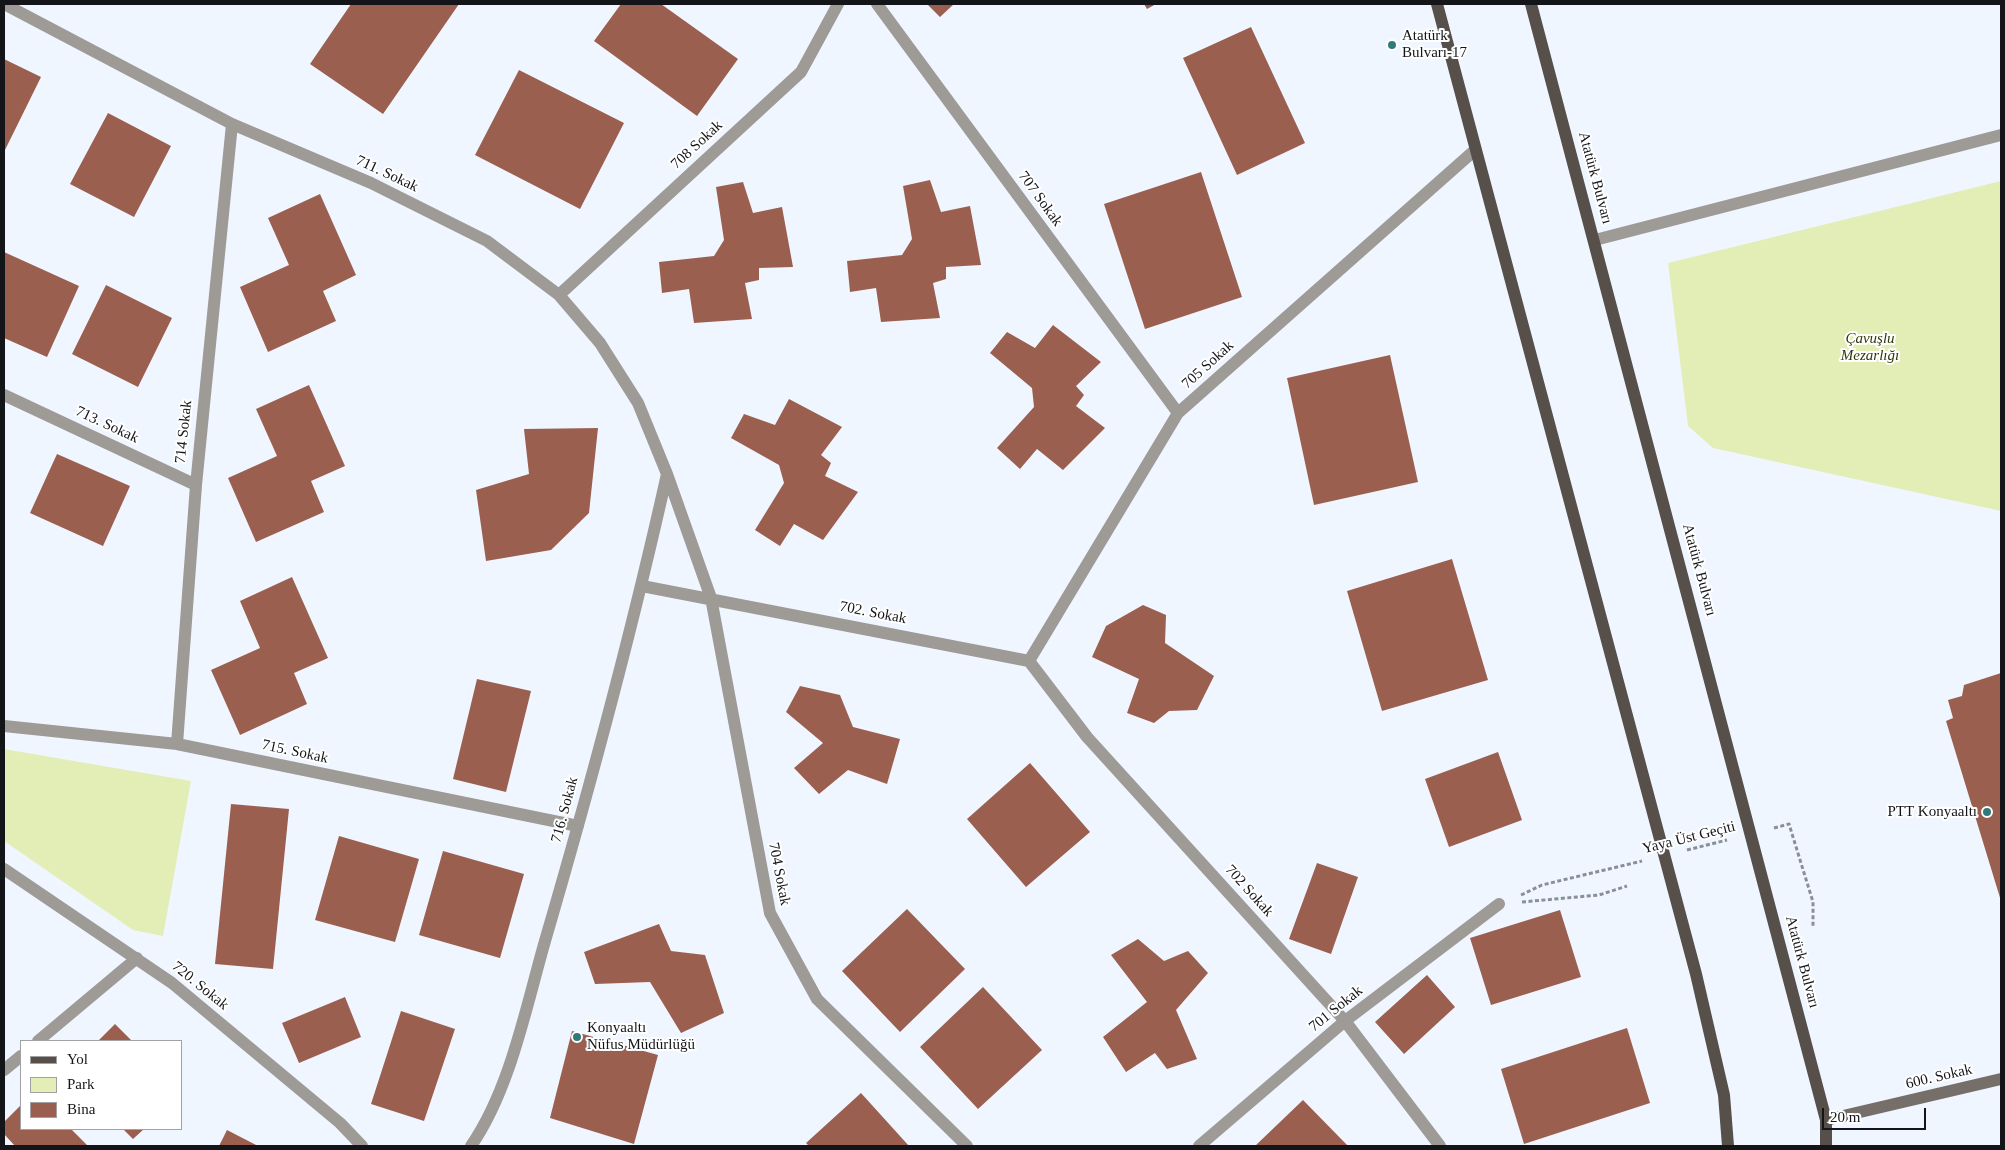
<!DOCTYPE html>
<html>
<head>
<meta charset="utf-8">
<style>
	body { margin:0 }
	#map { position:relative; width:2005px; height:1150px; overflow:hidden; background:#f0f6ff; font-family:Georgia,serif }
	canvas { display:block }
	.frame { position:absolute; inset:0; border:5px solid #131519; pointer-events:none }
	.legend { position:absolute; left:20px; top:1040px; width:162px; height:90px; box-sizing:border-box; background:#fff; border:1px solid #a1a1a3; margin:0; padding:6px 9px; list-style:none; font-size:15px; color:#131519 }
	.legend li { display:flex; align-items:center; gap:10px; height:25px }
	.legend b { width:25px; border:1px solid #a1a1a3 }
	.scale { position:absolute; left:1822px; top:1108px; width:104px; height:22px; box-sizing:border-box; border:2px solid #131519; border-top:0; padding-left:6px; font-size:15px; line-height:18px; white-space:nowrap; color:#131519; -webkit-text-stroke:4px #fff; paint-order:stroke }
</style>
</head>
<body>
<div id="map">
<canvas width="2005" height="1150"></canvas>
<div class="frame"></div>
<ul class="legend">
<li><b style="height:6px;background:#57504a"></b>Yol</li>
<li><b style="height:14px;background:#e3eeb7"></b>Park</li>
<li><b style="height:14px;background:#9b5f4f"></b>Bina</li>
</ul>
<div class="scale">20 m</div>
</div>
<script>
const ctx = document.querySelector('canvas').getContext('2d');
ctx.lineJoin = 'round';
function fill(path, color) { ctx.fillStyle = color; ctx.fill(path, 'evenodd'); }
function stroke(path, color, width, dash) { ctx.strokeStyle = color; ctx.lineWidth = width; ctx.lineCap = dash ? 'butt' : 'round'; ctx.setLineDash(dash || []); ctx.stroke(path); }
function drawText(font, color, halo, rows, align = 'center') {
  ctx.font = font + ' Georgia,serif'; ctx.lineWidth = 4; ctx.setLineDash([]); ctx.textBaseline = 'middle'; ctx.strokeStyle = halo; ctx.fillStyle = color; for (const [text, x, y, turn = 0] of rows) {
    ctx.save(); ctx.translate(x, y); ctx.rotate((+turn || 0) * Math.PI / 180); ctx.textAlign = isNaN(turn) ? turn : align; if (halo) ctx.strokeText(text, 0, 0); ctx.fillText(text, 0, 0); ctx.restore();
  }
}
fill(new Path2D(`
	M 2001,181 L 2001,511 L 1713,448 L 1688,426 L 1668,263 Z
	M 4,749 L 191,781 L 163,936 L 133,930 L 4,841 Z`), '#e3eeb7');
fill(new Path2D(`
	M 351,4 L 459,4 L 383,114 L 310,64 Z
	M 621,4 L 661,4 L 738,59 L 697,116 L 594,41 Z
	M 927,4 L 954,4 L 940,17 Z
	M 1144,4 L 1156,4 L 1147,9 Z
	M 1251,27 L 1305,143 L 1237,175 L 1183,58 Z
	M 4,59 L 41,77 L 5,150 L 4,150 Z
	M 519,70 L 624,123 L 580,209 L 475,155 Z
	M 108,113 L 171,146 L 134,217 L 70,184 Z
	M 1201,172 L 1242,297 L 1145,329 L 1104,204 Z
	M 930,180 L 941,212 L 970,206 L 981,265 L 946,267 L 946,279 L 933,283 L 940,318 L 881,322 L 876,288 L 850,292 L 847,261 L 902,255 L 912,239 L 903,186 Z
	M 743,182 L 753,213 L 782,207 L 793,267 L 759,268 L 759,280 L 745,283 L 752,319 L 694,323 L 689,289 L 662,293 L 659,262 L 714,256 L 724,240 L 716,187 Z
	M 320,194 L 356,275 L 323,291 L 336,321 L 268,352 L 240,287 L 289,265 L 268,218 Z
	M 4,252 L 79,286 L 47,357 L 4,338 Z
	M 106,285 L 172,318 L 138,387 L 72,354 Z
	M 1053,325 L 1101,362 L 1076,386 L 1084,395 L 1076,406 L 1105,428 L 1063,470 L 1037,449 L 1020,469 L 997,448 L 1034,407 L 1032,388 L 990,353 L 1007,332 L 1035,348 Z
	M 1390,355 L 1418,482 L 1314,505 L 1287,378 Z
	M 309,385 L 345,466 L 311,481 L 324,512 L 256,542 L 228,478 L 277,456 L 256,409 Z
	M 789,399 L 842,427 L 821,455 L 831,463 L 825,476 L 858,492 L 823,540 L 794,524 L 780,546 L 755,530 L 784,483 L 779,465 L 731,438 L 744,414 L 775,425 Z
	M 598,428 L 589,513 L 551,550 L 486,561 L 476,490 L 529,474 L 524,429 Z
	M 57,454 L 130,486 L 103,546 L 30,513 Z
	M 1452,559 L 1488,680 L 1382,711 L 1347,591 Z
	M 292,577 L 328,658 L 294,673 L 307,704 L 240,735 L 211,670 L 260,648 L 240,601 Z
	M 1143,605 L 1166,615 L 1165,643 L 1214,676 L 1197,710 L 1169,711 L 1154,723 L 1127,713 L 1139,679 L 1092,657 L 1106,626 Z
	M 2001,673 L 2001,901 L 1946,721 L 1953,718 L 1948,700 L 1962,696 L 1964,685 Z
	M 477,679 L 531,691 L 506,792 L 453,779 Z
	M 800,686 L 840,695 L 853,727 L 900,739 L 887,784 L 848,770 L 819,794 L 794,768 L 823,743 L 786,712 Z
	M 1498,752 L 1522,820 L 1449,847 L 1425,779 Z
	M 1030,763 L 1090,832 L 1026,887 L 967,819 Z
	M 231,804 L 289,809 L 273,969 L 215,964 Z
	M 339,836 L 419,859 L 395,942 L 315,920 Z
	M 443,851 L 524,874 L 500,958 L 419,935 Z
	M 1317,863 L 1358,877 L 1331,954 L 1289,939 Z
	M 907,909 L 965,969 L 900,1032 L 842,971 Z
	M 1560,910 L 1581,977 L 1491,1005 L 1470,938 Z
	M 659,924 L 671,951 L 705,955 L 724,1013 L 681,1033 L 650,982 L 595,984 L 584,952 Z
	M 1138,939 L 1164,961 L 1188,951 L 1208,973 L 1176,1010 L 1197,1059 L 1167,1069 L 1155,1053 L 1126,1072 L 1103,1037 L 1147,1002 L 1111,955 Z
	M 1427,975 L 1455,1007 L 1404,1054 L 1375,1022 Z
	M 983,987 L 1042,1050 L 978,1109 L 920,1047 Z
	M 345,997 L 361,1037 L 299,1063 L 282,1023 Z
	M 401,1011 L 455,1029 L 424,1121 L 371,1104 Z
	M 115,1024 L 132,1041 L 98,1041 Z
	M 1627,1028 L 1650,1103 L 1524,1144 L 1501,1069 Z
	M 572,1031 L 658,1055 L 634,1144 L 550,1118 Z
	M 861,1093 L 909,1146 L 809,1146 L 806,1143 Z
	M 1303,1100 L 1348,1146 L 1255,1146 Z
	M 21,1105 L 21,1129 L 71,1129 L 88,1146 L 15,1146 L 4,1134 L 4,1122 Z
	M 123,1129 L 144,1129 L 133,1139 Z
	M 227,1130 L 258,1146 L 219,1146 Z`), '#9b5f4f');
stroke(new Path2D(`
	M 1774,828 L 1789,824 L 1813,902 L 1813,928
	M 1687,850 L 1727,840
	M 1521,895 L 1542,885 L 1642,861
	M 1522,902 L 1599,895 L 1627,886`), '#8a8f95', 3, [4, 2.5]);
stroke(new Path2D(`
	M 1595,240 L 2001,135`), '#9e9a96', 12);
stroke(new Path2D(`
	M 4,4 L 232,124 L 371,183 L 487,241 L 559,295 L 600,343 L 638,403 L 667,474 L 711,598 L 770,913 L 817,999 L 967,1146
	M 877,4 L 1178,413
	M 559,295 L 801,72 L 838,4
	M 4,395 L 196,485
	M 642,586 L 1029,661
	M 1029,661 L 1178,413 L 1475,150
	M 1029,661 L 1087,737 L 1345,1021 L 1440,1146
	M 4,726 L 177,744 L 578,826
	M 177,744 L 196,485 L 232,124
	M 4,869 L 172,983 L 340,1123 L 362,1146
	M 38,1041 L 137,958
	M 4,1070 L 21,1056
	M 471,1146 C 510,1090 526,1007 545,941 C 590,787 632,631 667,474
	M 1199,1146 L 1345,1021 L 1499,904`), '#9e9a96', 12);
stroke(new Path2D(`
	M 1826,1120 L 2001,1079`), '#756e69', 12);
stroke(new Path2D(`
	M 1437,4 L 1696,974 L 1724,1095 L 1728,1146
	M 1531,4 L 1826,1120 L 1826,1146`), '#57504a', 12);
for (const [x, y, r, color] of [
	[1392,45,5,"#307a7b"],
	[1987,812,5,"#307a7b"],
	[577,1037,5,"#307a7b"]
]) { const dot = new Path2D(); dot.arc(x, y, r, 0, 2 * Math.PI); ctx.fillStyle = color; ctx.fill(dot); stroke(dot, '#fff', 2); }
drawText('15px', '#131519', '#fff', [
	["Atatürk",1402,36],
	["Bulvarı-17",1402,53],
	["PTT Konyaaltı",1977,812,"right"],
	["Konyaaltı",587,1028],
	["Nüfus Müdürlüğü",587,1045]
], 'left');
drawText('15px', '#131519', '#fff', [
	["708 Sokak",697,145,-43],
	["711. Sokak",387,174,25],
	["Atatürk Bulvarı",1595,178,75],
	["707 Sokak",1040,199,54],
	["705 Sokak",1208,365,-42],
	["713. Sokak",107,425,25],
	["714 Sokak",184,432,-84],
	["Atatürk Bulvarı",1699,570,75],
	["702. Sokak",873,613,11],
	["715. Sokak",295,752,12],
	["716. Sokak",565,810,-75],
	["Yaya Üst Geçiti",1689,838,-14],
	["704 Sokak",779,874,79],
	["702 Sokak",1249,891,48],
	["Atatürk Bulvarı",1802,962,75],
	["720. Sokak",200,986,39],
	["701 Sokak",1336,1009,-39],
	["600. Sokak",1939,1077,-13]
]);
drawText('italic 15px', '#313809', '#fff', [
	["Çavuşlu",1870,339],
	["Mezarlığı",1870,356]
]);
</script>
</body>
</html>
